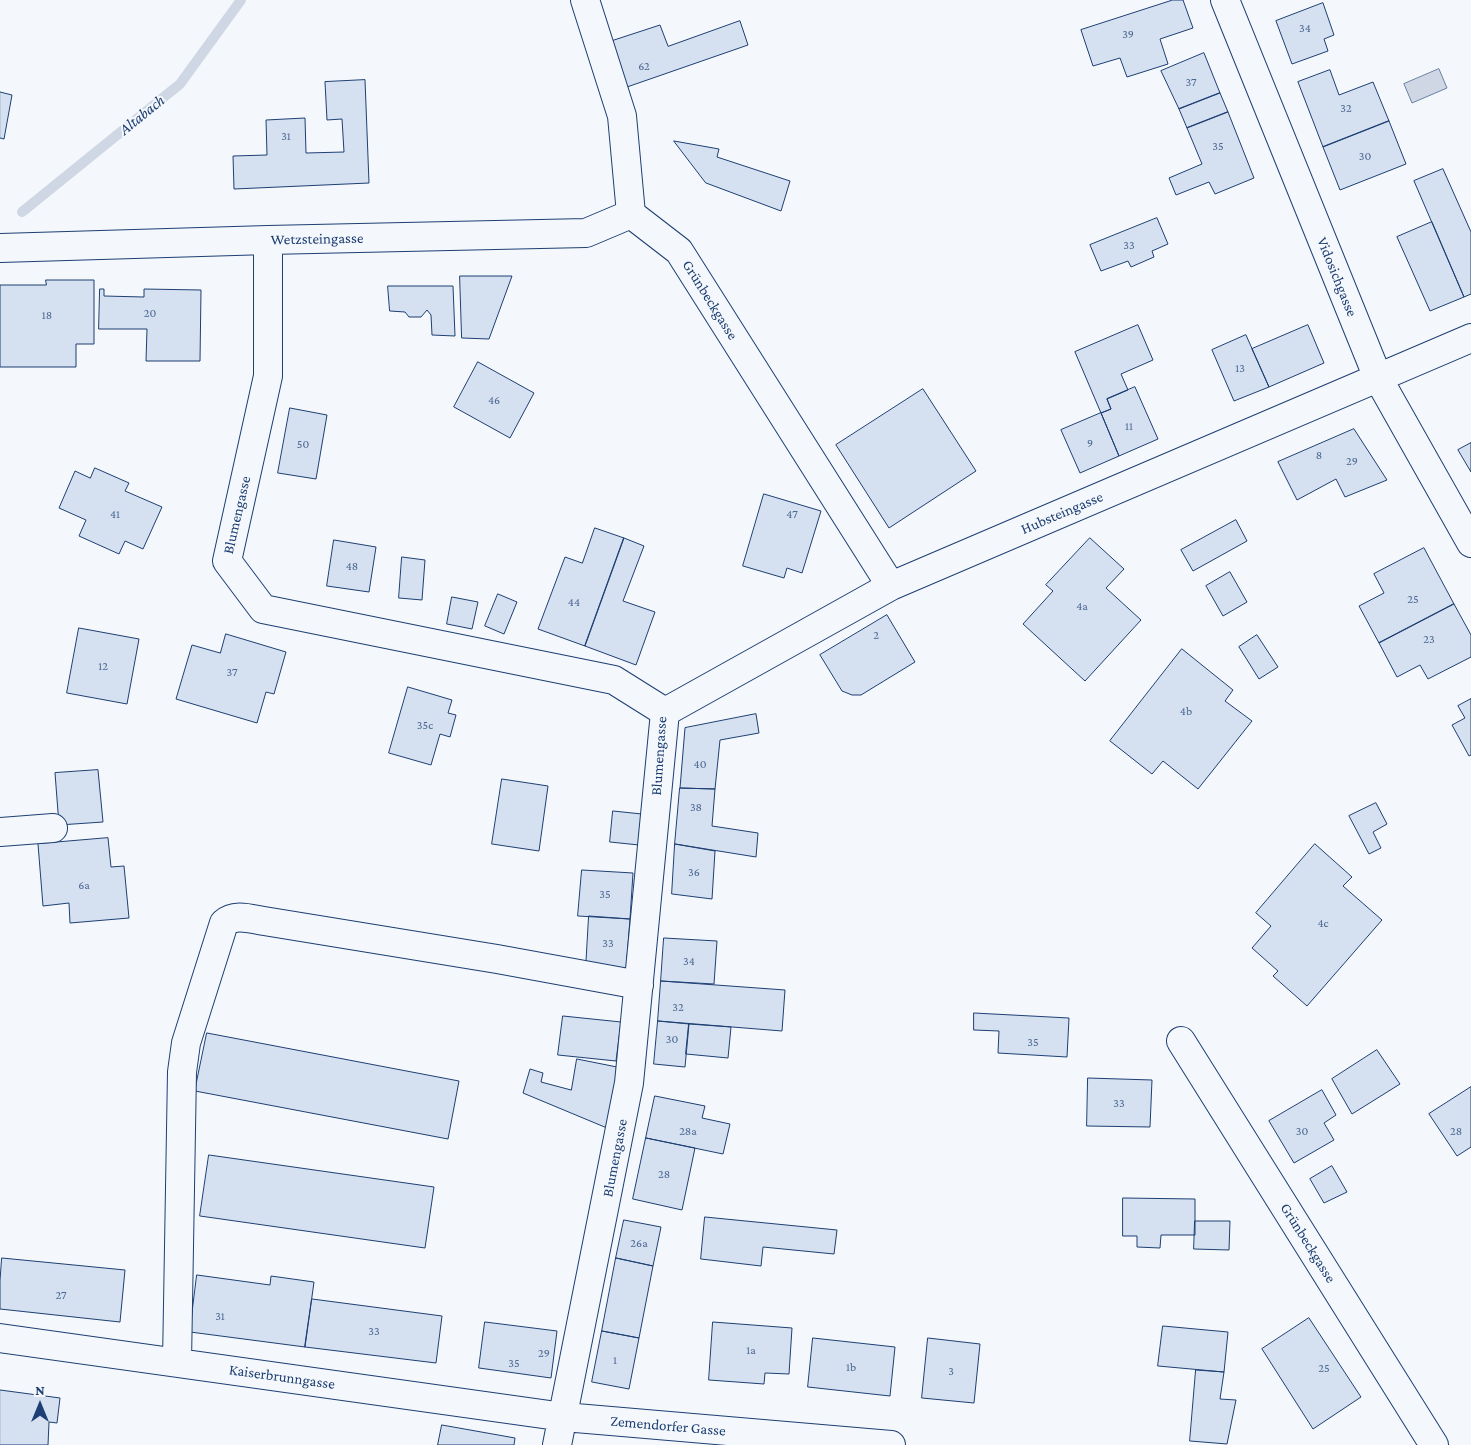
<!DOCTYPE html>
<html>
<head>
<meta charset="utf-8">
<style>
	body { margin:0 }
	#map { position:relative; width:1471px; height:1445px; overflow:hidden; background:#f4f7fb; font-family:"Crimson Pro",serif }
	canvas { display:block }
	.north { position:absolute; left:15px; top:1380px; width:50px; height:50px; -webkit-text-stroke:4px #f4f7fb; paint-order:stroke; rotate:0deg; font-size:14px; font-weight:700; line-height:20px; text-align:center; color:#1d3f73 }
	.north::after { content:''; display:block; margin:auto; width:18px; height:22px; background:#1d3f73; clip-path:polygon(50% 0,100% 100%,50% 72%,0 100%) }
</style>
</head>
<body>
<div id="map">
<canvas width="1471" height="1445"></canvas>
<div class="north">N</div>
</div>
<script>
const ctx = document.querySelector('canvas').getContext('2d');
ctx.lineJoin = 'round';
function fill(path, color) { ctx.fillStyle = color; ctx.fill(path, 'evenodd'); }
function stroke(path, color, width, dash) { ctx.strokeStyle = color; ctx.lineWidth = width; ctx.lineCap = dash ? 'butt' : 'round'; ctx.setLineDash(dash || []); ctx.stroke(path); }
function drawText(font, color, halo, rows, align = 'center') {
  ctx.font = font + ' "Crimson Pro",serif'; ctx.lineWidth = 4; ctx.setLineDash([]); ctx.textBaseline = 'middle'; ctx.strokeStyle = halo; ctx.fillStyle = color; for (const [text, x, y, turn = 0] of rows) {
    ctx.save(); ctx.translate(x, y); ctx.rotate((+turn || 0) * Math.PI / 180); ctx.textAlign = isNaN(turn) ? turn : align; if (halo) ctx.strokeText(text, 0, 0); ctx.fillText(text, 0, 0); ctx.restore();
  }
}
const water = new Path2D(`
	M 1439,69 L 1447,88 L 1412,103 L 1404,84 Z`);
fill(water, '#cfd7e4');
stroke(water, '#687fa3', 1);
stroke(new Path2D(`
	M 22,212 L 180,84 L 241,0`), '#cfd7e4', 10);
const building = new Path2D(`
	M 1173,0 L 1183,0 L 1193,28 L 1160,39 L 1168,64 L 1127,77 L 1120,58 L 1093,66 L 1081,30 Z
	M 1323,3 L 1334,35 L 1324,39 L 1328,51 L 1292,64 L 1276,21 Z
	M 740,21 L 748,45 L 627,87 L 611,41 L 660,25 L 668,46 Z
	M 1204,53 L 1220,93 L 1179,109 L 1161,71 Z
	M 1330,70 L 1339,95 L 1373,82 L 1389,121 L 1323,147 L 1298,82 Z
	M 365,80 L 369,183 L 234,189 L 233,156 L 267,155 L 266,120 L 305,118 L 306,153 L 344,152 L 342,119 L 327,120 L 325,82 Z
	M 0,92 L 12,95 L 4,139 L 0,138 Z
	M 1220,93 L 1228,112 L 1187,128 L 1179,109 Z
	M 1228,112 L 1254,178 L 1215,194 L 1209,182 L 1176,195 L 1169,178 L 1202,164 L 1187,128 Z
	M 1389,121 L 1406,164 L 1340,190 L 1323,147 Z
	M 674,141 L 719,149 L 717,157 L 790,181 L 781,211 L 706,183 Z
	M 1443,169 L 1471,232 L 1471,294 L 1464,297 L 1414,181 Z
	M 1157,218 L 1168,244 L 1152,251 L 1154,257 L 1131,267 L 1128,261 L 1101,271 L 1090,245 Z
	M 1432,222 L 1464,297 L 1430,311 L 1397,237 Z
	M 460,276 L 512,276 L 489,339 L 462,338 Z
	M 46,280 L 94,280 L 94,344 L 76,344 L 76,367 L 0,367 L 0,285 L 46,285 Z
	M 388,286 L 453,286 L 455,336 L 432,335 L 431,315 L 427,310 L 421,317 L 409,317 L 405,312 L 390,311 Z
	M 100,289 L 104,289 L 104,296 L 144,297 L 144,289 L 201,290 L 200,361 L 146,361 L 147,329 L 99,329 Z
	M 1138,325 L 1153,360 L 1121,374 L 1128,390 L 1107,399 L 1111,409 L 1101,413 L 1075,352 Z
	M 1308,325 L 1324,363 L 1269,387 L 1252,349 Z
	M 1246,335 L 1269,387 L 1234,401 L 1212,350 Z
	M 478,362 L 534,393 L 510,438 L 454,407 Z
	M 1135,387 L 1158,439 L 1119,456 L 1101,413 L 1111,409 L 1107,399 Z
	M 923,389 L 976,471 L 889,528 L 836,445 Z
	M 290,408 L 327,415 L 316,479 L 278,473 Z
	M 1101,413 L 1119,456 L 1080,473 L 1061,430 Z
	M 1354,429 L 1387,480 L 1345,497 L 1336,479 L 1297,500 L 1278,462 Z
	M 1471,443 L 1471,472 L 1458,450 Z
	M 95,468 L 129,483 L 125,491 L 162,507 L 143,549 L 125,541 L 119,554 L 79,536 L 86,520 L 59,508 L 75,471 L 90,478 Z
	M 764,494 L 821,511 L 802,573 L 787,568 L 784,578 L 743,566 Z
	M 1236,520 L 1247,541 L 1193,571 L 1181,550 Z
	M 595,528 L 624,538 L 585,646 L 538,629 L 565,557 L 582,563 Z
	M 624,538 L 644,546 L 623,601 L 655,612 L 636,665 L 585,646 Z
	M 1090,538 L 1124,569 L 1106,588 L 1141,620 L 1085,681 L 1023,624 L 1053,591 L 1046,585 Z
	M 334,540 L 376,547 L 369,592 L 327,586 Z
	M 1424,548 L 1454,604 L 1379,643 L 1359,606 L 1384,593 L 1374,574 Z
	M 402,557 L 425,560 L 422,600 L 399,598 Z
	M 1230,572 L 1247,602 L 1223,616 L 1206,586 Z
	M 498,594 L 517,602 L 504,634 L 485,626 Z
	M 452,597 L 478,602 L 472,629 L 447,624 Z
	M 1454,604 L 1471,635 L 1471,657 L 1428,679 L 1420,665 L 1397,677 L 1379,643 Z
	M 887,615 L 915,662 L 861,695 L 852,695 L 842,691 L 820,655 Z
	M 79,628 L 139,639 L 127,704 L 67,693 Z
	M 226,634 L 286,652 L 274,694 L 266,692 L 257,723 L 176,699 L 192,645 L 220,653 Z
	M 1257,635 L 1278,667 L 1259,679 L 1239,647 Z
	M 1182,649 L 1233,690 L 1225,701 L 1252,721 L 1198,789 L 1163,761 L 1152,774 L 1110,741 Z
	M 408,687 L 452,700 L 448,713 L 456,715 L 450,737 L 440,734 L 431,765 L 389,753 Z
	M 1471,699 L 1471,755 L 1469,756 L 1452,725 L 1465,718 L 1458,706 Z
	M 756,714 L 759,733 L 720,740 L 715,789 L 680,788 L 685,728 Z
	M 98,770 L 103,822 L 59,825 L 55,773 Z
	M 502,779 L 548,786 L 539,851 L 492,844 Z
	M 680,788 L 715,789 L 712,826 L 758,833 L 756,857 L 675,844 Z
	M 1376,803 L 1387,824 L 1373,832 L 1381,848 L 1369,854 L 1349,816 Z
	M 613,811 L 642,814 L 639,845 L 610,842 Z
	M 108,838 L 111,867 L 124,866 L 129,918 L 70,923 L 69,903 L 43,906 L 38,844 Z
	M 675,844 L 715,851 L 712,899 L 672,894 Z
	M 1315,844 L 1352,877 L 1343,886 L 1382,920 L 1307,1006 L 1273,976 L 1278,971 L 1252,948 L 1271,926 L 1256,913 Z
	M 582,870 L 633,873 L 630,919 L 578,916 Z
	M 589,916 L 630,919 L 626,971 L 586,968 Z
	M 664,938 L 717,941 L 714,984 L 661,981 Z
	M 661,981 L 785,990 L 782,1031 L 658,1021 Z
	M 974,1013 L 1069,1018 L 1067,1057 L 998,1053 L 999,1031 L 974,1030 Z
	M 563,1016 L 621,1022 L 616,1061 L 558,1055 Z
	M 658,1021 L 689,1024 L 685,1067 L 654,1064 Z
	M 689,1024 L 731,1027 L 728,1058 L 686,1054 Z
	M 207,1033 L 459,1081 L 448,1139 L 195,1091 Z
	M 1377,1050 L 1400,1084 L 1352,1114 L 1332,1079 Z
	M 577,1059 L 622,1068 L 607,1128 L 523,1093 L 530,1069 L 543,1073 L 541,1082 L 571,1090 Z
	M 1088,1078 L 1152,1080 L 1150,1127 L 1087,1126 Z
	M 1471,1087 L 1471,1147 L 1457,1156 L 1429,1114 Z
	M 1322,1090 L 1336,1115 L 1324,1123 L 1334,1140 L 1294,1163 L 1269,1121 Z
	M 655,1096 L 705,1106 L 702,1118 L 730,1124 L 723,1154 L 646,1138 Z
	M 646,1138 L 695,1148 L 682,1210 L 633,1199 Z
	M 209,1155 L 434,1187 L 425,1248 L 200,1216 Z
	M 1332,1166 L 1347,1192 L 1324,1203 L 1310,1179 Z
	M 1123,1198 L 1195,1199 L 1195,1235 L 1161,1235 L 1160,1248 L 1137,1247 L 1137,1236 L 1123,1236 Z
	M 705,1217 L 837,1230 L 834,1254 L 763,1247 L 761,1266 L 701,1259 Z
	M 624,1220 L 661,1227 L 653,1266 L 616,1258 Z
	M 1195,1221 L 1230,1221 L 1229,1250 L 1194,1249 Z
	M 2,1258 L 125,1270 L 120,1322 L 0,1309 L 0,1281 Z
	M 616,1258 L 653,1266 L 639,1338 L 602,1331 Z
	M 197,1275 L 270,1285 L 271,1276 L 314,1282 L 305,1347 L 190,1332 Z
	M 312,1299 L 442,1316 L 436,1363 L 305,1347 Z
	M 1309,1318 L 1361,1397 L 1313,1429 L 1262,1349 Z
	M 485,1322 L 557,1331 L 551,1378 L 479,1368 Z
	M 713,1322 L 792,1328 L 789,1374 L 765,1373 L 764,1384 L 709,1380 Z
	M 1163,1326 L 1228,1332 L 1224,1372 L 1158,1366 Z
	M 602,1331 L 639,1338 L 629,1389 L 592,1382 Z
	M 813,1338 L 895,1347 L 890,1396 L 808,1387 Z
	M 928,1338 L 980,1344 L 974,1403 L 922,1398 Z
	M 1196,1370 L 1224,1372 L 1220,1399 L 1236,1400 L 1227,1444 L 1190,1441 Z
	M 0,1390 L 60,1398 L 57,1423 L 49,1422 L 48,1445 L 0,1445 Z
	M 442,1425 L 515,1438 L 514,1445 L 438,1445 Z`);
fill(building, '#d5e0f0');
stroke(building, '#1d3f73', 1);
const minor = new Path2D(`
	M 585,0 L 622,116 L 631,214 L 679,251 L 891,586
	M 1225,0 L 1378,378 L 1471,543
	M 268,240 L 268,376 L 227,561 L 263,609 L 614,680 L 665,712 L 629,1083 L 557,1445
	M 0,248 L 268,240 L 586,233 L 631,214
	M 665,712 L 891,586 L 1471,338
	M 0,832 L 53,828
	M 1181,1041 L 1434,1445
	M 0,1338 L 564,1417 L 891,1445
	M 177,1362 L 182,1072 L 186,1043 L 224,923 C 235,913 251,919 264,921 L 497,959 L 639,985`);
stroke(minor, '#1d3f73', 30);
stroke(minor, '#f4f7fb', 28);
drawText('12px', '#4b6792', null, [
	["34",1305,28],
	["39",1128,34],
	["62",644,66],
	["37",1191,82],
	["32",1346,108],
	["31",286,136],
	["35",1218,146],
	["30",1365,156],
	["33",1129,245],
	["20",150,313],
	["18",47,315],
	["13",1240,368],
	["46",494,400],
	["11",1129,426],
	["9",1090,443],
	["50",303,444],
	["8",1319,455],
	["29",1352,461],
	["41",115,514],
	["47",792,514],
	["48",352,566],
	["25",1413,599],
	["44",574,602],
	["4a",1082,606],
	["2",876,635],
	["23",1429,639],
	["12",103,666],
	["37",232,672],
	["4b",1186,711],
	["35c",425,725],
	["40",700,764],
	["38",696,807],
	["36",694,872],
	["6a",84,885],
	["35",605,894],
	["4c",1323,923],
	["33",608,943],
	["34",689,961],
	["32",678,1007],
	["30",672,1039],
	["35",1033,1042],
	["33",1119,1103],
	["28a",688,1131],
	["30",1302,1131],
	["28",1456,1131],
	["28",664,1174],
	["26a",639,1243],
	["27",61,1295],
	["31",220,1316],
	["33",374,1331],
	["1a",751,1350],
	["29",544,1353],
	["1",615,1360],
	["35",514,1363],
	["1b",851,1367],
	["25",1324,1368],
	["3",951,1371]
]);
drawText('15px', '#1d3f73', '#f4f7fb', [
	["Wetzsteingasse",317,239,-1],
	["Vidosichgasse",1337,277,68],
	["Grünbeckgasse",710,300,58],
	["Hubsteingasse",1062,513,-23],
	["Blumengasse",237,515,-77],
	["Blumengasse",659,756,-86],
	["Blumengasse",615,1158,-79],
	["Grünbeckgasse",1308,1243,58],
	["Kaiserbrunngasse",282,1377,8],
	["Zemendorfer Gasse",668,1426,5]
]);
drawText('italic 16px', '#1d3f73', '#f4f7fb', [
	["Altabach",142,115,-39]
]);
</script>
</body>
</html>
